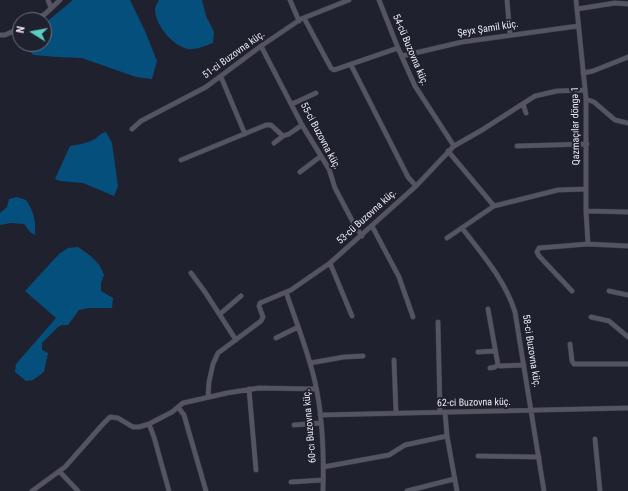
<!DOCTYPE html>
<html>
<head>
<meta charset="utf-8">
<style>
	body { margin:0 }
	#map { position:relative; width:628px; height:491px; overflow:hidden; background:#20212e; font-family:"Roboto Condensed",sans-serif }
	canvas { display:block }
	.north { position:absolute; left:12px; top:12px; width:40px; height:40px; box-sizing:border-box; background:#20212e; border:1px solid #70717c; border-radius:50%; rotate:281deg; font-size:11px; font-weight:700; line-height:16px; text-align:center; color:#e8e8f1 }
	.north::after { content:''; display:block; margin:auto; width:14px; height:18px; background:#58cec0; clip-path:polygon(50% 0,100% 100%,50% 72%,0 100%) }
</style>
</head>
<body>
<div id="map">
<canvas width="628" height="491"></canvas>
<div class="north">N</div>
</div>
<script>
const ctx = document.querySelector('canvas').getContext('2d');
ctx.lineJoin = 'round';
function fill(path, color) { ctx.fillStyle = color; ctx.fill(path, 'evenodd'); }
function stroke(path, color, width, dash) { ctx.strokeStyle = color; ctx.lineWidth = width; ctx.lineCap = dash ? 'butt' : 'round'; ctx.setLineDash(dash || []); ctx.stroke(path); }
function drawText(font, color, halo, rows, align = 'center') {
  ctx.font = font + ' "Roboto Condensed",sans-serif'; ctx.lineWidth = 4; ctx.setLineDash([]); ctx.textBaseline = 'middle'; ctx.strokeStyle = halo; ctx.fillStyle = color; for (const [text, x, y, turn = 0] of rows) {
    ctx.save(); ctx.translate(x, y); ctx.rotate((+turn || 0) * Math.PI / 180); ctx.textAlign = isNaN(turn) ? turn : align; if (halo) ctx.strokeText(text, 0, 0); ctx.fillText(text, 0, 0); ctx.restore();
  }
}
fill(new Path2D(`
	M 73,0 L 130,0 L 145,31 L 157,61 L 152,79 L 136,77 L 82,58 L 57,57 L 33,55 L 25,44 L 44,44 L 44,24 Z
	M 159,0 L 202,0 L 206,16 L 214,32 L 213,43 C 205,46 196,50 188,49 C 173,46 155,25 155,9 C 155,6 158,3 159,0 Z
	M 106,132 L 112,143 L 118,186 L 114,196 L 83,183 L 60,181 L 55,179 L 70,146 C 78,145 87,143 95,139 C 99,136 101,133 106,132 Z
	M 17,197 L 26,200 C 34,212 36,220 35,235 L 31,233 L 24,224 L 11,223 L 0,225 L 0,213 L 7,207 L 9,199 Z
	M 78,247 C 91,256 99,261 104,275 L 101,283 L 101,291 L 113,298 L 112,308 L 88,308 L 79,310 L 68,325 L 62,325 L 58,327 L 42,343 L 42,350 L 48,353 L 44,372 L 33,380 L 26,381 L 15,372 L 16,364 L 56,318 L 25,291 L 59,254 L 68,248 Z`), '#054f7d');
const street = new Path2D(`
	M 48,0 L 51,8
	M 290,0 L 299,21
	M 379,0 L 398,48 L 415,86 L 454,146
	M 507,0 L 510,35
	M 576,0 L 586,99 L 586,211 L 628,212
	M 577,9 L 615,3 L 628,4
	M 304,18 L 331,68 L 334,70 L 398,48
	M 35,20 L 45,14 L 60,0
	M 0,35 L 5,35 L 20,28
	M 261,46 L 302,125 L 329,169 L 335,188 L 355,226 L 362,236
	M 402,56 L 462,42 L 578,26
	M 351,65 L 408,177 L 416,186
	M 583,73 L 593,71 L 628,57
	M 221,77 L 245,134
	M 586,99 L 594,102 L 615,120 L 628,123
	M 292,104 L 316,93
	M 523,104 L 526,113
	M 132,129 L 141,121 L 206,87 L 261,46 L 301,19 L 349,0
	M 274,143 L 283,136
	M 517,146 L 587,144
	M 448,151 L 494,206
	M 181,160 L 266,125 L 271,125 L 283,136 L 289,134 L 302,125
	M 300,172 L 321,156
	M 586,211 L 588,244
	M 372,226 L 399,277 L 413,317
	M 462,228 C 482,254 505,280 515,312 L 544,491
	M 447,238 L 494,206 L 558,190 L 586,189
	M 330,263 L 352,316
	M 191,273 L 205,292 L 236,340
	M 572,291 L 539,256 L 537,252 L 539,248 L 588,244 L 628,246
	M 609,291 L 628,295
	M 286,292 C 296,322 308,351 315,382 C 323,417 324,455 323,491
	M 488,309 L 498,365 L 500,366 L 524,365
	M 220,314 L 241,296
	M 591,317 L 609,321 L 628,337
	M 438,322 L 440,412
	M 276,338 L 298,327
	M 570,344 L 572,361 L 574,364 L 628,364
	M 478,352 L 495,351
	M 394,360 L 396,413
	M 310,363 L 344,357 L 363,356
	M 490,368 L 495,367 L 498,365
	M 249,389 L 256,470
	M 208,397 L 209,382 L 213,364 L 218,353 L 261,321 L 263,317 L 259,306 L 260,303 L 291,290 L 330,263 L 416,186 L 454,146 L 482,130 L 535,96 L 557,91 L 585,90
	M 178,407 L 184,415 L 206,491
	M 445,412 L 447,436 L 457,491
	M 320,415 L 628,408
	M 149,424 L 154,437 L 169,491
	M 294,425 L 321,423
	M 595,439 L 600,491
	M 478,456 L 539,457
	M 323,467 L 389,455 L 405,445 L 447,436
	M 60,472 L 78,491
	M 291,482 L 323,480
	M 32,491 L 65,467 L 103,424 L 110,417 L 118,418 L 133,427 L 139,427 L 149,424 L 172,412 L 183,403 L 227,393 L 259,388 L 316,389
	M 407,491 L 454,479`);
stroke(street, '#3b3b46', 5.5);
stroke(street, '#545463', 4.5);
drawText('10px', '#e8e8f1', '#20212e', [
	["Şeyx Şamil küç.",488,29,-9],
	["54-cü Buzovna küç.",410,50,67],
	["51-ci Buzovna küç.",234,55,-36],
	["Qazmaçılar döngə 1",576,126,-91],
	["55-ci Buzovna küç.",320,136,62],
	["53-cü Buzovna küç.",367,217,-42],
	["58-ci Buzovna küç.",531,351,81],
	["62-ci Buzovna küç.",474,403,-1],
	["60-cı Buzovna küç.",310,426,-95]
]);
</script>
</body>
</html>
